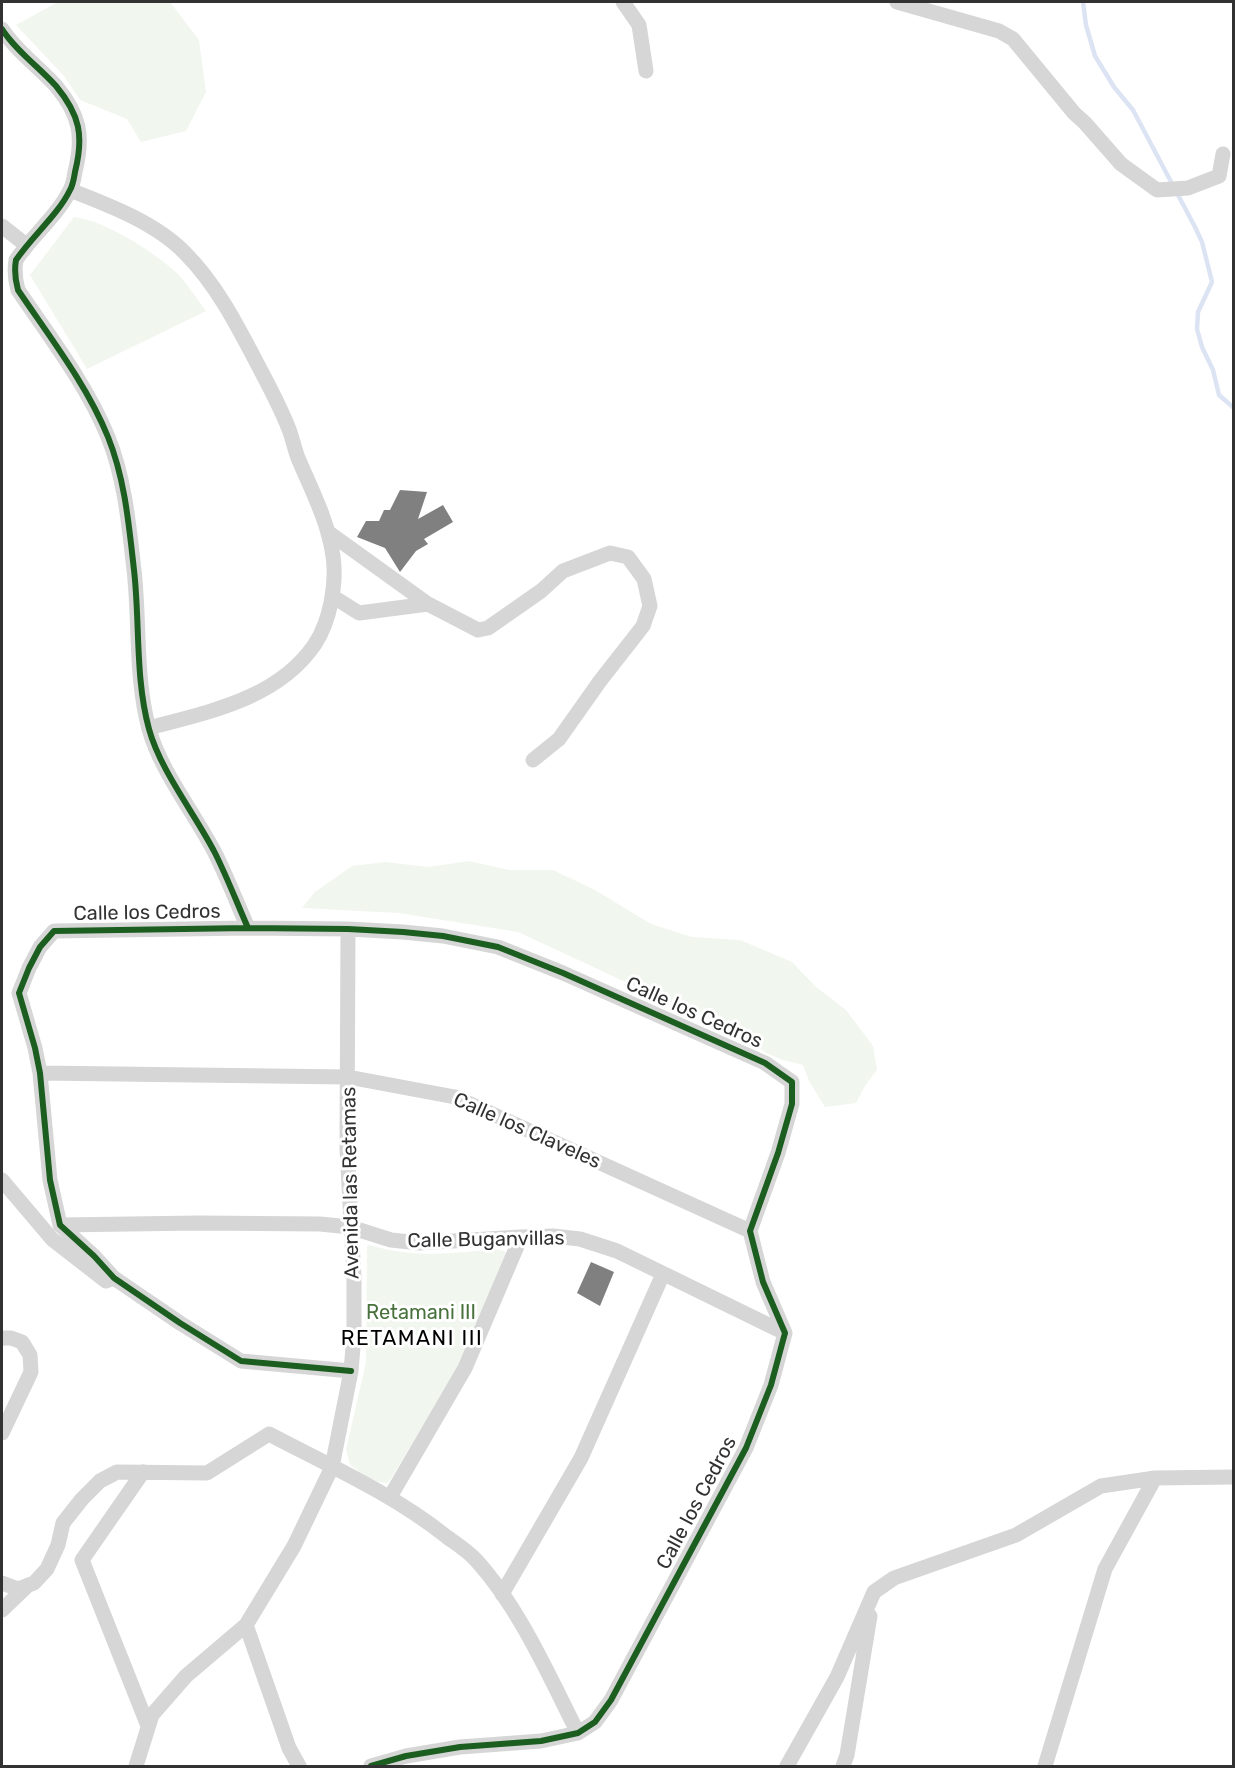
<!DOCTYPE html>
<html>
<head>
<meta charset="utf-8">
<style>
	body { margin:0 }
	#map { position:relative; width:1235px; height:1768px; overflow:hidden; background:#fff; font-family:Rubik,sans-serif }
	canvas { display:block }
	.frame { position:absolute; inset:0; border:3px solid #323232; pointer-events:none }
</style>
</head>
<body>
<div id="map">
<canvas width="1235" height="1768"></canvas>
<div class="frame"></div>
</div>
<script>
const ctx = document.querySelector('canvas').getContext('2d');
ctx.lineJoin = 'round';
function fill(path, color) { ctx.fillStyle = color; ctx.fill(path, 'evenodd'); }
function stroke(path, color, width, dash) { ctx.strokeStyle = color; ctx.lineWidth = width; ctx.lineCap = dash ? 'butt' : 'round'; ctx.setLineDash(dash || []); ctx.stroke(path); }
function drawText(font, color, halo, rows, align = 'center') {
  ctx.font = font + ' Rubik,sans-serif'; ctx.lineWidth = 6; ctx.setLineDash([]); ctx.textBaseline = 'middle'; ctx.strokeStyle = halo; ctx.fillStyle = color; for (const [text, x, y, turn = 0] of rows) {
    ctx.save(); ctx.translate(x, y); ctx.rotate((+turn || 0) * Math.PI / 180); ctx.textAlign = isNaN(turn) ? turn : align; if (halo) ctx.strokeText(text, 0, 0); ctx.fillText(text, 0, 0); ctx.restore();
  }
}
fill(new Path2D(`
	M 58,2 L 170,2 L 199,40 L 206,92 L 186,131 L 141,142 L 127,119 L 80,100 L 64,76 L 16,25 Z
	M 74,217 C 104,220 156,253 178,274 C 188,285 197,299 206,311 L 87,369 L 30,275 Z
	M 469,861 L 509,870 L 553,870 L 595,890 L 651,924 L 692,937 L 740,940 L 792,962 L 816,987 L 846,1010 L 873,1046 L 877,1070 L 865,1086 L 856,1103 L 825,1107 L 809,1081 L 803,1065 L 783,1060 L 766,1053 L 737,1031 L 647,992 L 518,932 L 399,913 L 302,908 L 315,892 L 352,866 L 385,862 L 428,867 Z
	M 369,1245 C 412,1258 452,1254 495,1249 L 504,1251 L 506,1254 L 458,1367 L 392,1477 L 387,1483 C 373,1483 362,1473 350,1465 L 346,1450 L 366,1362 L 367,1246 Z`), '#f1f6ee');
stroke(new Path2D(`
	M 1083,2 L 1086,25 L 1095,56 L 1114,87 L 1133,110 L 1195,227 L 1202,242 L 1212,282 L 1198,312 L 1197,329 L 1202,347 L 1213,370 L 1219,395 L 1234,408`), '#dce4f4', 4.5);
fill(new Path2D(`
	M 400,490 L 427,492 L 418,519 L 443,505 L 453,522 L 424,539 L 428,544 L 416,551 L 400,572 L 385,548 L 357,537 L 366,521 L 379,521 L 384,510 L 390,510 Z
	M 591,1262 L 614,1272 L 600,1306 L 577,1293 Z`), '#808080');
stroke(new Path2D(`
	M 623,2 L 639,25 L 646,71
	M 897,2 L 999,31 L 1013,39 L 1074,113 L 1085,123 L 1121,164 L 1157,190 L 1188,188 L 1219,176 L 1223,154
	M 2,29 C 16,51 39,67 56,86 C 80,115 84,136 75,172 C 74,178 73,185 70,190 C 58,215 32,236 16,260 C 14,271 15,279 18,290 C 49,336 87,385 108,437 C 125,479 129,526 134,570 C 140,622 135,678 149,729 C 160,770 195,814 215,853 C 227,877 237,903 248,928
	M 70,190 C 109,205 156,223 185,253 C 217,285 238,327 259,367 C 270,388 282,410 290,432 C 293,441 295,450 298,458 C 312,491 328,521 333,556 C 337,584 330,621 315,644 C 278,699 208,712 149,728
	M 2,226 L 26,245
	M 328,532 L 428,604
	M 332,596 L 359,613 L 428,604 L 478,630 L 488,628 L 541,591 L 563,571 L 610,553 L 628,557 L 644,579 L 650,606 L 643,626 L 600,681 L 559,739 L 533,760
	M 40,1073 L 348,1077 L 455,1097 L 750,1231
	M 2,1180 L 52,1239 L 106,1281 L 114,1278
	M 60,1225 L 199,1223 L 320,1224 L 350,1227 L 391,1240 L 419,1243 L 521,1237 L 553,1236 L 580,1239 L 617,1251 L 785,1333
	M 2,1338 L 11,1338 L 22,1342 L 30,1355 L 31,1372 L 2,1433
	M 351,1371 L 241,1361 L 180,1323 L 114,1278 L 94,1256 L 60,1225 L 50,1180 L 40,1073 L 35,1048 L 19,993 L 29,968 L 40,947 L 54,931 L 248,928 L 348,929 L 403,932 L 443,936 L 498,947 L 563,973 L 765,1063 L 792,1082 L 792,1104 L 778,1153 L 750,1231 L 763,1282 L 785,1333 L 771,1385 L 746,1448 L 611,1700 L 595,1722 L 578,1733 L 541,1741 L 460,1747 L 406,1756 L 371,1766
	M 143,1472 L 82,1560 L 148,1726
	M 390,1497 L 465,1368 L 521,1237
	M 2,1583 L 18,1589 L 34,1583 L 47,1569 L 58,1545 L 63,1523 L 82,1499 L 100,1481 L 117,1472 L 207,1473 L 269,1434 C 330,1466 393,1494 447,1537 C 457,1544 468,1551 476,1560 C 519,1607 549,1676 578,1733
	M 502,1594 L 581,1458 L 663,1274
	M 2,1610 L 28,1585
	M 246,1625 L 289,1748 L 299,1766
	M 136,1766 L 152,1715 L 186,1676 L 246,1625 L 294,1546 L 332,1467 L 351,1371 L 354,1335 L 354,1278 L 347,1148 L 348,929
	M 787,1766 L 837,1677 L 874,1592 L 894,1578 L 1016,1535 L 1101,1486 L 1155,1478 L 1234,1477
	M 843,1766 L 847,1755 L 870,1616
	M 1045,1766 L 1105,1569 L 1155,1478`), '#d6d6d6', 15);
stroke(new Path2D(`
	M 2,29 C 16,51 39,67 56,86 C 80,115 84,136 75,172 C 74,178 73,185 70,190 C 58,215 32,236 16,260 C 14,271 15,279 18,290 C 49,336 87,385 108,437 C 125,479 129,526 134,570 C 140,622 135,678 149,729 C 160,770 195,814 215,853 C 227,877 237,903 248,928
	M 351,1371 L 241,1361 L 180,1323 L 114,1278 L 94,1256 L 60,1225 L 50,1180 L 40,1073 L 35,1048 L 19,993 L 29,968 L 40,947 L 54,931 L 248,928 L 348,929 L 403,932 L 443,936 L 498,947 L 563,973 L 765,1063 L 792,1082 L 792,1104 L 778,1153 L 750,1231 L 763,1282 L 785,1333 L 771,1385 L 746,1448 L 611,1700 L 595,1722 L 578,1733 L 541,1741 L 460,1747 L 406,1756 L 371,1766`), '#1b5e20', 6);
drawText('20px', '#323232', '#fff', [
	["Calle los Cedros",147,913,-1],
	["Calle los Cedros",694,1013,24],
	["Calle los Claveles",527,1131,24],
	["Avenida las Retamas",351,1183,-91],
	["Calle Buganvillas",486,1240,-1],
	["Calle los Cedros",697,1503,-62]
]);
drawText('20px', '#48713c', '#fff', [
	["Retamani III",421,1313]
]);
ctx.letterSpacing = '1.5px';
drawText('21px', '#000', '#fff', [
	["RETAMANI III",412,1339]
]);
ctx.letterSpacing = '0px';
</script>
</body>
</html>
